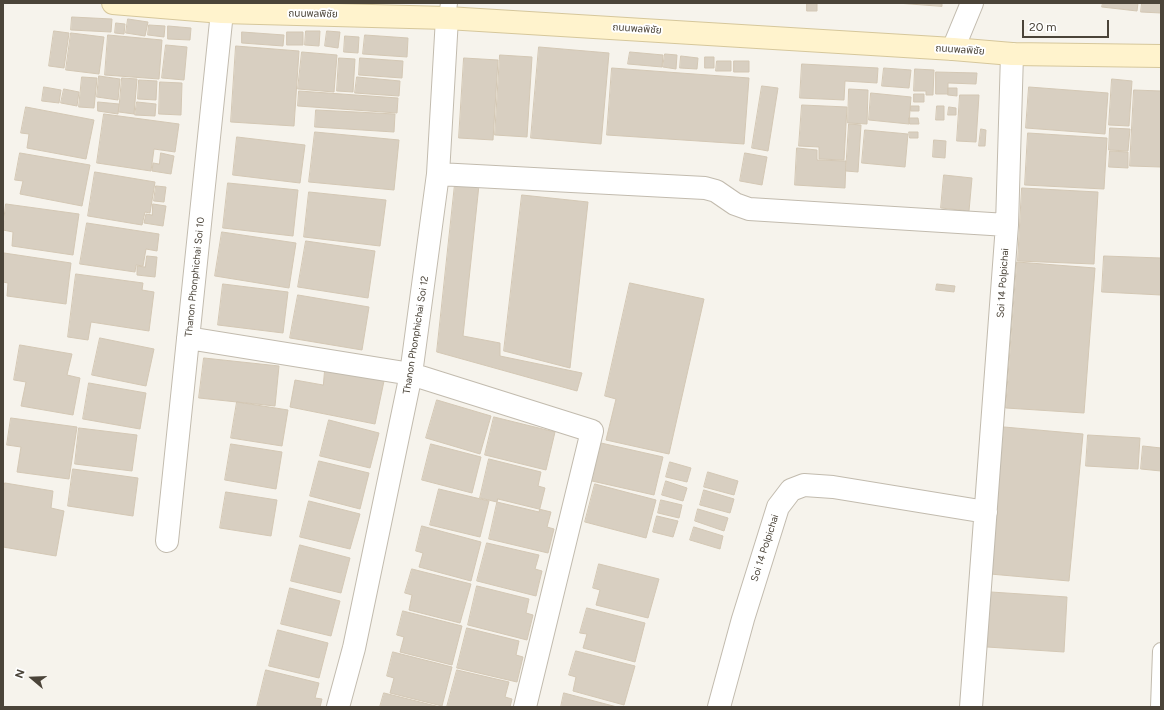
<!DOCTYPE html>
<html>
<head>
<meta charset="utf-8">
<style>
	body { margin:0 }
	#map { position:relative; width:1164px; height:710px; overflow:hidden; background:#f6f3ec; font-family:Figtree,sans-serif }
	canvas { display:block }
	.frame { position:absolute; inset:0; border:4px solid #4b4439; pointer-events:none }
	.north { position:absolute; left:12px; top:658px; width:40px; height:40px; -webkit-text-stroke:3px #fff; paint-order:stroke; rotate:289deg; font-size:11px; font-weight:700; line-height:16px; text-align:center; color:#4b4439 }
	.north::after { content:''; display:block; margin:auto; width:14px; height:18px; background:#4b4439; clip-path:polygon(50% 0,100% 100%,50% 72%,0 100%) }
	.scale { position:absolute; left:1022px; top:20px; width:87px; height:18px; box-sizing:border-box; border:2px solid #4b4439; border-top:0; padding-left:5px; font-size:12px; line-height:14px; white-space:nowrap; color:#4b4439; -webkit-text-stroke:3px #fff; paint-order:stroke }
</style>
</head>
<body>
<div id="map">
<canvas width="1164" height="710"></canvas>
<div class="frame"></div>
<div class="north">N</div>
<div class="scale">20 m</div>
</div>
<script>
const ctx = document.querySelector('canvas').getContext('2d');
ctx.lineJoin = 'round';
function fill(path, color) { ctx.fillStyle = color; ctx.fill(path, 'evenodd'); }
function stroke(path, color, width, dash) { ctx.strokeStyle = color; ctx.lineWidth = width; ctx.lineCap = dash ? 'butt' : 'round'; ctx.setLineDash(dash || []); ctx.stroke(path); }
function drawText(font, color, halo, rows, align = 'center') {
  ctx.font = font + ' Figtree,"Noto Sans Thai",sans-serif'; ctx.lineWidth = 4; ctx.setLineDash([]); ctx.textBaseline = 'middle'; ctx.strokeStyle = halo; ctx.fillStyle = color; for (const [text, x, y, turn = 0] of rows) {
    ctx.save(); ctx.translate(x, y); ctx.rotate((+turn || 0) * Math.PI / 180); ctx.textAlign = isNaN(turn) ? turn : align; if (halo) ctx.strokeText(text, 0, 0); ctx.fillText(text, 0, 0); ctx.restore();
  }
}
const building = new Path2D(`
	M 807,3 L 817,3 L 817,11 L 807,11 Z
	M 897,3 L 942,3 L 942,6 Z
	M 1103,3 L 1138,3 L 1137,11 L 1102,7 Z
	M 1142,3 L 1161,3 L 1161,13 L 1141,12 Z
	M 72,17 L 112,19 L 111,32 L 71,30 Z
	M 128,19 L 148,22 L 145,36 L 126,33 Z
	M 116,23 L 125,24 L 124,34 L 115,33 Z
	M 149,25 L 165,26 L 164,37 L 148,35 Z
	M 168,26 L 191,28 L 190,40 L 168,39 Z
	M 54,31 L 69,33 L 64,68 L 49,66 Z
	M 306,31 L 320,31 L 319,46 L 305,45 Z
	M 327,31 L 340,32 L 338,48 L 325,46 Z
	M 242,32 L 284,35 L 283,46 L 242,43 Z
	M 287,32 L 303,32 L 303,45 L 287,45 Z
	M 71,33 L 104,37 L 99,74 L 66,70 Z
	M 108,35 L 162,40 L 159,79 L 105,75 Z
	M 365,35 L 408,38 L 407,57 L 363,54 Z
	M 345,36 L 359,37 L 358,53 L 344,52 Z
	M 166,45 L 187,47 L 184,80 L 162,78 Z
	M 236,46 L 299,51 L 294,126 L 231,122 Z
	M 539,47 L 609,53 L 601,144 L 531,138 Z
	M 302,52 L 337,55 L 334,92 L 298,89 Z
	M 630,52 L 663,55 L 662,67 L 628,64 Z
	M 665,54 L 677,55 L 676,69 L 663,67 Z
	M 500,55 L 532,57 L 527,137 L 495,135 Z
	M 681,56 L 698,58 L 697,69 L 680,68 Z
	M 705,57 L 714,57 L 714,68 L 705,68 Z
	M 339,58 L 355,59 L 353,92 L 337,91 Z
	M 360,58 L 403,61 L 402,78 L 359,75 Z
	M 464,58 L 498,60 L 493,140 L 459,138 Z
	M 717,61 L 731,61 L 731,71 L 716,71 Z
	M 734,61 L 749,61 L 749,72 L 734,72 Z
	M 802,64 L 878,68 L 877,83 L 845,81 L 844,100 L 800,98 Z
	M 612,68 L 749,78 L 744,144 L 607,135 Z
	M 884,68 L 911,70 L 909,88 L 882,86 Z
	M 915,69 L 934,70 L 933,95 L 926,95 L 926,91 L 914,91 Z
	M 936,72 L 977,73 L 976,84 L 948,83 L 948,94 L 936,94 Z
	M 99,76 L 120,79 L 118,100 L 97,97 Z
	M 82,77 L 97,78 L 94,108 L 79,107 Z
	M 357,77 L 400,81 L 399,96 L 355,93 Z
	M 122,78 L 137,79 L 134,114 L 119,112 Z
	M 1112,79 L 1132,81 L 1129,126 L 1109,125 Z
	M 139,80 L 157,81 L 156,100 L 138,99 Z
	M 160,82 L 182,83 L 181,115 L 159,114 Z
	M 762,86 L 778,88 L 768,151 L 752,148 Z
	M 44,87 L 61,90 L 59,103 L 42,101 Z
	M 1029,87 L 1108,93 L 1105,134 L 1026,128 Z
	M 948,88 L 957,88 L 957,96 L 948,95 Z
	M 64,89 L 79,92 L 77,106 L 61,103 Z
	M 849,89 L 868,90 L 867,124 L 848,123 Z
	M 1134,90 L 1161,91 L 1161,167 L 1130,166 Z
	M 299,91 L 398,98 L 397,113 L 298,106 Z
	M 871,93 L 911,97 L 909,124 L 869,120 Z
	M 914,94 L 924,94 L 924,102 L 914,102 Z
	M 960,95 L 979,95 L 976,142 L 957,141 Z
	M 98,102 L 119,104 L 118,114 L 98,111 Z
	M 137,102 L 156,104 L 155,116 L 135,115 Z
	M 802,105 L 847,107 L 844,160 L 819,159 L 819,147 L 799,146 Z
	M 911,106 L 919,106 L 919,111 L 911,111 Z
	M 937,106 L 944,106 L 944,120 L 936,120 Z
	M 26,107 L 94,120 L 86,159 L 27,148 L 29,134 L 21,133 Z
	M 949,107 L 956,108 L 956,115 L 948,115 Z
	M 316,110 L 395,114 L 394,132 L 315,127 Z
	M 104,114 L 179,124 L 175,152 L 154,149 L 151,171 L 97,163 Z
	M 909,118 L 918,118 L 919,124 L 910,124 Z
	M 849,124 L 861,125 L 858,172 L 846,171 Z
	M 1110,128 L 1130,129 L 1128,151 L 1109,150 Z
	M 981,129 L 986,130 L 985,146 L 979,146 Z
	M 865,130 L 908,134 L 905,167 L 862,163 Z
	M 315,132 L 399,140 L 394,190 L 309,182 Z
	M 909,132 L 918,132 L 918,138 L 910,138 Z
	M 1028,133 L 1107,138 L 1104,189 L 1025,185 Z
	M 237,137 L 305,145 L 300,183 L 233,175 Z
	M 934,140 L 946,141 L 945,158 L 933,157 Z
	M 797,148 L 817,150 L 817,160 L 846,161 L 845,188 L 795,185 Z
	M 1110,151 L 1128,152 L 1128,168 L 1109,167 Z
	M 20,153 L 90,165 L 82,206 L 20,194 L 23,181 L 15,180 Z
	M 161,153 L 174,156 L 171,174 L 152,171 L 153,163 L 159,164 Z
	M 745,153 L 767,157 L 762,185 L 740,181 Z
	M 95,172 L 155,182 L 150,213 L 145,212 L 142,225 L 88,216 Z
	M 944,175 L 972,178 L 969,211 L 941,208 Z
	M 228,183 L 298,190 L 293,236 L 223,228 Z
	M 455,184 L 479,185 L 463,336 L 500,343 L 500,356 L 582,373 L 577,391 L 437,352 Z
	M 156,186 L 166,187 L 164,202 L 154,201 Z
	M 1022,188 L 1098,192 L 1094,264 L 1018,261 Z
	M 309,192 L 386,200 L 380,246 L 304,237 Z
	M 522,195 L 588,202 L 570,368 L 504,351 Z
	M 6,204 L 79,214 L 73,255 L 12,246 L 13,232 L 3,230 Z
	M 153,204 L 166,206 L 163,226 L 144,223 L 146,214 L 152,215 Z
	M 87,223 L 159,234 L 157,251 L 146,249 L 143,266 L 136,265 L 135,272 L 80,264 Z
	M 222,232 L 296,243 L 289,288 L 215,276 Z
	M 306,241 L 375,251 L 368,298 L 298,287 Z
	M 4,253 L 71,263 L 66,304 L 7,296 L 8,283 L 3,282 Z
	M 147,256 L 157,257 L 155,277 L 137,275 L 137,266 L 145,267 Z
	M 1104,256 L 1161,258 L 1161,295 L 1102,292 Z
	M 1017,262 L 1095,268 L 1084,413 L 1006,408 Z
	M 76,274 L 143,283 L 142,290 L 154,292 L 149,331 L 91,322 L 88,340 L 68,337 Z
	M 630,283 L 704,299 L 669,454 L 606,440 L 616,399 L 605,396 Z
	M 223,284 L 288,292 L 283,333 L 218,325 Z
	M 937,284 L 955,286 L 954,292 L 936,290 Z
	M 298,295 L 369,307 L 362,350 L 290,338 Z
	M 100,338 L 154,349 L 146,386 L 92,375 Z
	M 20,345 L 72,354 L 67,375 L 80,378 L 73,415 L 21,406 L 26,382 L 14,380 Z
	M 204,358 L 279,366 L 275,406 L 199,398 Z
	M 325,370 L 384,381 L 375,424 L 290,407 L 295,380 L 323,385 Z
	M 89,383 L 146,393 L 140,429 L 83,419 Z
	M 437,400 L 491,416 L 480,454 L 426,438 Z
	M 237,402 L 288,410 L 282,446 L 231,438 Z
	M 494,417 L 555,432 L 546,470 L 485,455 Z
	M 11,418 L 77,427 L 69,479 L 17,472 L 21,447 L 7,445 Z
	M 329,420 L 379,433 L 370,468 L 320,456 Z
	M 1004,427 L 1083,434 L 1069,581 L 990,574 Z
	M 79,428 L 137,435 L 132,471 L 75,464 Z
	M 1088,435 L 1140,438 L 1138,469 L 1086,466 Z
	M 601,443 L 663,457 L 654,495 L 592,481 Z
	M 231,444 L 282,452 L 276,489 L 225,480 Z
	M 431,444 L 481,457 L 472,493 L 422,480 Z
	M 1143,446 L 1161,448 L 1161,471 L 1141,469 Z
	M 489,459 L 541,472 L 538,486 L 545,488 L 539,512 L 480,498 Z
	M 319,461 L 369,473 L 360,509 L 310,496 Z
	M 670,462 L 691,468 L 687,482 L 666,477 Z
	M 73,469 L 138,478 L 133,516 L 68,506 Z
	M 708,472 L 738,481 L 734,495 L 704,487 Z
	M 666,481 L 687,488 L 683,501 L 662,495 Z
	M 5,483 L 53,491 L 51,508 L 64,511 L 56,556 L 3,547 L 3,495 Z
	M 595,484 L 656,500 L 646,538 L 585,522 Z
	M 439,489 L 489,501 L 480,537 L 430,525 Z
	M 704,490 L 734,499 L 730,513 L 700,505 Z
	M 226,492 L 277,500 L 271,536 L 220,528 Z
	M 498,499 L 551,512 L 547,527 L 554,529 L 548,553 L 489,539 Z
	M 661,500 L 682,505 L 679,518 L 658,513 Z
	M 309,501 L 360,514 L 350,549 L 300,537 Z
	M 698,509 L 728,518 L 724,531 L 695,521 Z
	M 657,516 L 678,521 L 673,537 L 653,532 Z
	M 422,526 L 481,542 L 471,581 L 419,567 L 423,553 L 416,551 Z
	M 694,527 L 723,536 L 720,549 L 690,540 Z
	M 487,543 L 539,555 L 535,569 L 542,571 L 536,596 L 477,581 Z
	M 300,545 L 350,558 L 341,593 L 291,581 Z
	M 599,564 L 659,579 L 648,618 L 596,605 L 600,590 L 593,588 Z
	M 412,569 L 471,584 L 460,623 L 409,610 L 412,595 L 405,593 Z
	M 477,586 L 529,599 L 526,613 L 533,615 L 527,640 L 468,625 Z
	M 290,588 L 340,601 L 331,636 L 281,624 Z
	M 991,592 L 1067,597 L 1064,652 L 987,647 Z
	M 587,608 L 645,623 L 635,662 L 583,648 L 587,634 L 580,633 Z
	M 403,611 L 462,626 L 452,665 L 400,652 L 404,637 L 397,635 Z
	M 467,628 L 519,641 L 516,655 L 523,657 L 517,682 L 457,668 Z
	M 278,630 L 328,643 L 319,678 L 269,666 Z
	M 576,651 L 635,666 L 624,705 L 573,691 L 576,677 L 569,675 Z
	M 393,652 L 452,667 L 442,706 L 390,693 L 394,678 L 387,676 Z
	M 266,670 L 319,683 L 315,698 L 322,699 L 320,707 L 257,707 Z
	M 457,670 L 509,682 L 505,697 L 512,699 L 510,707 L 447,707 Z
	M 384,693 L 440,707 L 380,707 Z
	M 564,693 L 617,707 L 561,707 Z`);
fill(building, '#d8cfc1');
stroke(building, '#d3c7b4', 1);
const lane = new Path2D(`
	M 447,18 L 449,3
	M 1159,707 L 1161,651`);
const street = new Path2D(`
	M 953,49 L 972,3
	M 438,174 L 705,188 L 716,191 L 735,204 L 749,209 L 1007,225
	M 188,338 L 411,374 L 592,431 L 525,707
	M 167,541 L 222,12
	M 338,707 L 354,648 L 411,374 L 438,174 L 447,18
	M 719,707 L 743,619 L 778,507 L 791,490 L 804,485 L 833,487 L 986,512
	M 971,707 L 1007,225 L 1012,54`);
const secondary = new Path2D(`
	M 113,3 L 222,12 L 447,18 L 953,49 L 1012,54 L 1161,56`);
stroke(lane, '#c2bbae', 18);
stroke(street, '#c2bbae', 24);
stroke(secondary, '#d6c79b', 24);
stroke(lane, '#fff', 16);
stroke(street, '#fff', 22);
stroke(secondary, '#fff3cd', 22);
drawText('10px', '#4b4439', '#fff', [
	["ถนนพลพิชัย",313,14,1],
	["ถนนพลพิชัย",637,29,4],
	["ถนนพลพิชัย",960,50,4],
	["Thanon Phonphichai Soi 10",195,277,-84],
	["Soi 14 Polpichai",1003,283,-86],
	["Thanon Phonphichai Soi 12",416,335,-81],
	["Soi 14 Polpichai",765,548,-72]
]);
</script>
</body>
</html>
